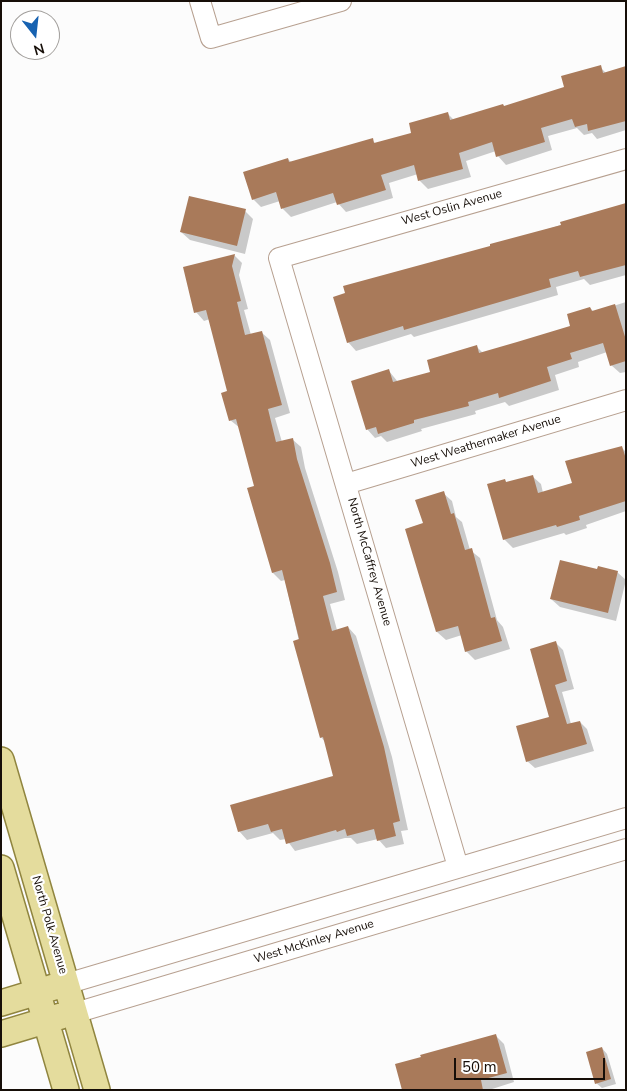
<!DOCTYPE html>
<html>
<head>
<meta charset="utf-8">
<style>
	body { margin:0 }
	#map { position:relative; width:627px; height:1091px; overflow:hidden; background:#fcfcfc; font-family:"Nunito Sans",sans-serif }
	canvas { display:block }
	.frame { position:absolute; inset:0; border:2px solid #160e08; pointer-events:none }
	.north { position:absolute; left:10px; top:10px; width:50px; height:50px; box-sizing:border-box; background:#fff; border:1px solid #a29f9c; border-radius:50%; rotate:164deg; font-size:14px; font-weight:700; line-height:20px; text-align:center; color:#160e08 }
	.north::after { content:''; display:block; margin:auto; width:18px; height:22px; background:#1762b1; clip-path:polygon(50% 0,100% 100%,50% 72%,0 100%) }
	.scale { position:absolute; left:454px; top:1058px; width:151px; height:22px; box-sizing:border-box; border:2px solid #160e08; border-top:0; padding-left:6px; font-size:15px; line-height:18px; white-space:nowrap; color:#160e08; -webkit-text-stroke:4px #fff; paint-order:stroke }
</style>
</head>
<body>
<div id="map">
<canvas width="627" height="1091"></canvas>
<div class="frame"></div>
<div class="north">N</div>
<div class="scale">50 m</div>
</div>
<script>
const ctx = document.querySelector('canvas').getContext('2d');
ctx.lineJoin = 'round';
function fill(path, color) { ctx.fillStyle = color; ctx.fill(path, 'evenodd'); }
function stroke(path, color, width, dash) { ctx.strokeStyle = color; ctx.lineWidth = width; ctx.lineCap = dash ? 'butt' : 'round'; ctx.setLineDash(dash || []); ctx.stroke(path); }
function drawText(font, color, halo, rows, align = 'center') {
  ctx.font = font + ' "Nunito Sans",sans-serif'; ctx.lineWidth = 4.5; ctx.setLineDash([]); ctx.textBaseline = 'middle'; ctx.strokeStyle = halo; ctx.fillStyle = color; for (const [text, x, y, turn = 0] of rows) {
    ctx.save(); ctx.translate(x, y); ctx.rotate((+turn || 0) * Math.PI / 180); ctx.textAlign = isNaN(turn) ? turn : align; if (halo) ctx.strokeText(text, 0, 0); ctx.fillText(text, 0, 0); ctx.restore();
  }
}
fill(new Path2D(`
	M 600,67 L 606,73 L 626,67 L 626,130 L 597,139 L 592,133 L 584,135 L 577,128 L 548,136 L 552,150 L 506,165 L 498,156 L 496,151 L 466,161 L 471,177 L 428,189 L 420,181 L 418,174 L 389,183 L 393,198 L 346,212 L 337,202 L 291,217 L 283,209 L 280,201 L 261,207 L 253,199 L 288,159 L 291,162 L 372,140 L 376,144 L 413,134 L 447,113 L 454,120 L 504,107 L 565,88 Z
	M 626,204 L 626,275 L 590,285 L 584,279 L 556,287 L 558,295 L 414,337 L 411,334 L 356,351 L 348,342 L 492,247 Z
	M 245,211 L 253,219 L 245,254 L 190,240 L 181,232 Z
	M 234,255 L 242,263 L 239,275 L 248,309 L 244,310 L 251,335 L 261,332 L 270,340 L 290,413 L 275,418 L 282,442 L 292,439 L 301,447 L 305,468 L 338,572 L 345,600 L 330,604 L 337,630 L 348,627 L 356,636 L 392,757 L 408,830 L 401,831 L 404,844 L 386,848 L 378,839 L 357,844 L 351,838 L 345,838 L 295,851 L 286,839 L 280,840 L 273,833 L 247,840 L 239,831 L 335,777 L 325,742 L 321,737 L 285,580 L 281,581 L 273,573 L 248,489 L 256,487 L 240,428 L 230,420 L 229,392 L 210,319 L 204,321 L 196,312 Z
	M 626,302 L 626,372 L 620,373 L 611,365 L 607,352 L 578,362 L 579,367 L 555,375 L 559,390 L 509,406 L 505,402 L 475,411 L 476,414 L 421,429 L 422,431 L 387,442 L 381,436 L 375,438 L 367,429 L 389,371 L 398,382 L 431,373 L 477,347 L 483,353 L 572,327 L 590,308 L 594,312 Z
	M 622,448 L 626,452 L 626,511 L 586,525 L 587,528 L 566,535 L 564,533 L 513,548 L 504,539 L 505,481 L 507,483 L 532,476 L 541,484 L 543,493 L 573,483 Z
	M 443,493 L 452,501 L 456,517 L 462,522 L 470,550 L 480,558 L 497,620 L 503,627 L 510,649 L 475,660 L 466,651 L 462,635 L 446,640 L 437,632 L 425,524 Z
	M 598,570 L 617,572 L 626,580 L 616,621 L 560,607 L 551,599 Z
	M 556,643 L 563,650 L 574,689 L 562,692 L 571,724 L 580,722 L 587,729 L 594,751 L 535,768 L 527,761 L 550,718 Z
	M 496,1036 L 504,1044 L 514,1082 L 489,1090 L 403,1090 L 422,1058 Z
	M 602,1048 L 607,1054 L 616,1084 L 602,1088 L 596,1083 Z`), '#0003');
fill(new Path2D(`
	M 601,65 L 603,73 L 626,66 L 626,121 L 588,131 L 587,124 L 575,127 L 572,119 L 541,128 L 545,142 L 496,157 L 492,142 L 459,153 L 463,169 L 418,181 L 414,165 L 381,175 L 386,190 L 337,205 L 333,193 L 281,209 L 276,192 L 252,200 L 243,172 L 288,158 L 289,162 L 373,138 L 374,143 L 411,133 L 409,123 L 448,112 L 450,120 L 503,104 L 504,106 L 564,87 L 561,76 Z
	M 189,196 L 246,209 L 237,246 L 180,232 Z
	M 626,203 L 626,265 L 580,277 L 578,271 L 549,279 L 551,287 L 404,330 L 403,326 L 347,343 L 333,297 L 345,293 L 343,286 L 490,246 L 490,244 L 561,225 L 560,222 Z
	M 235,254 L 232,266 L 241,301 L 237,302 L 245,335 L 262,331 L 282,405 L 268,409 L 276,442 L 293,438 L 297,459 L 330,563 L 337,592 L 323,596 L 332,631 L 348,626 L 384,747 L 400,821 L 393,823 L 396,836 L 377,841 L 374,829 L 347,836 L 345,829 L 337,832 L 336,830 L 286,844 L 282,829 L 271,832 L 268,824 L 238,832 L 230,805 L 333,776 L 323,737 L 320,738 L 293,641 L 299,639 L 282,570 L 272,573 L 247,488 L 254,486 L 236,419 L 229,421 L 221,393 L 227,391 L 206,310 L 194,313 L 183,267 Z
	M 615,304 L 626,340 L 626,361 L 610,366 L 603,343 L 570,353 L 572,359 L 547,367 L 551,381 L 499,398 L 498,393 L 468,402 L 469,406 L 414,420 L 414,423 L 378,434 L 376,427 L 366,430 L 351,381 L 389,369 L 393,382 L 430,372 L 427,360 L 477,345 L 479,353 L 517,342 L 570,326 L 567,314 L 590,307 L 592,311 Z
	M 622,446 L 626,459 L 626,501 L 579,516 L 580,520 L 557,527 L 556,525 L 503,540 L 487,484 L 505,479 L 506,482 L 533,475 L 538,493 L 572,483 L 565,461 Z
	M 444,491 L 451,514 L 454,513 L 465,550 L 472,548 L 491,618 L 495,617 L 502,641 L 465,652 L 458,626 L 436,632 L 405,529 L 423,523 L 415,500 Z
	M 560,560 L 597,569 L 598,566 L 618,571 L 608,613 L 550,599 Z
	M 556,641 L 567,681 L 555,685 L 567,724 L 580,721 L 587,744 L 526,762 L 516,726 L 549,717 L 530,649 Z
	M 496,1034 L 507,1073 L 481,1080 L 483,1090 L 402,1090 L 395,1064 L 421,1057 L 420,1055 Z
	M 602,1047 L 611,1079 L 595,1084 L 586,1052 Z`), '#a97a5a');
const minor = new Path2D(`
	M 200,1 L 211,38 L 341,1
	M 346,484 L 626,400
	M 458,867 L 279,258 L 626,159
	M 66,984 L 626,818
	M 75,1013 L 626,849`);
const major = new Path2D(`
	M 1,760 L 97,1090
	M 1,868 L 66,1090
	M 1,1003 L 54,987
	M 1,1034 L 61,1016`);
stroke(minor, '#b7a090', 22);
stroke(major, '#90853f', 28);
stroke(minor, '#fff', 20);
stroke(major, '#e4dc9d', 25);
drawText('12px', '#160e08', '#fff', [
	["West Oslin Avenue",452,208,-16],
	["West Weathermaker Avenue",486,442,-17],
	["North McCaffrey Avenue",369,562,74],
	["North Polk Avenue",49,925,74],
	["West McKinley Avenue",314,942,-17]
]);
</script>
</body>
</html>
